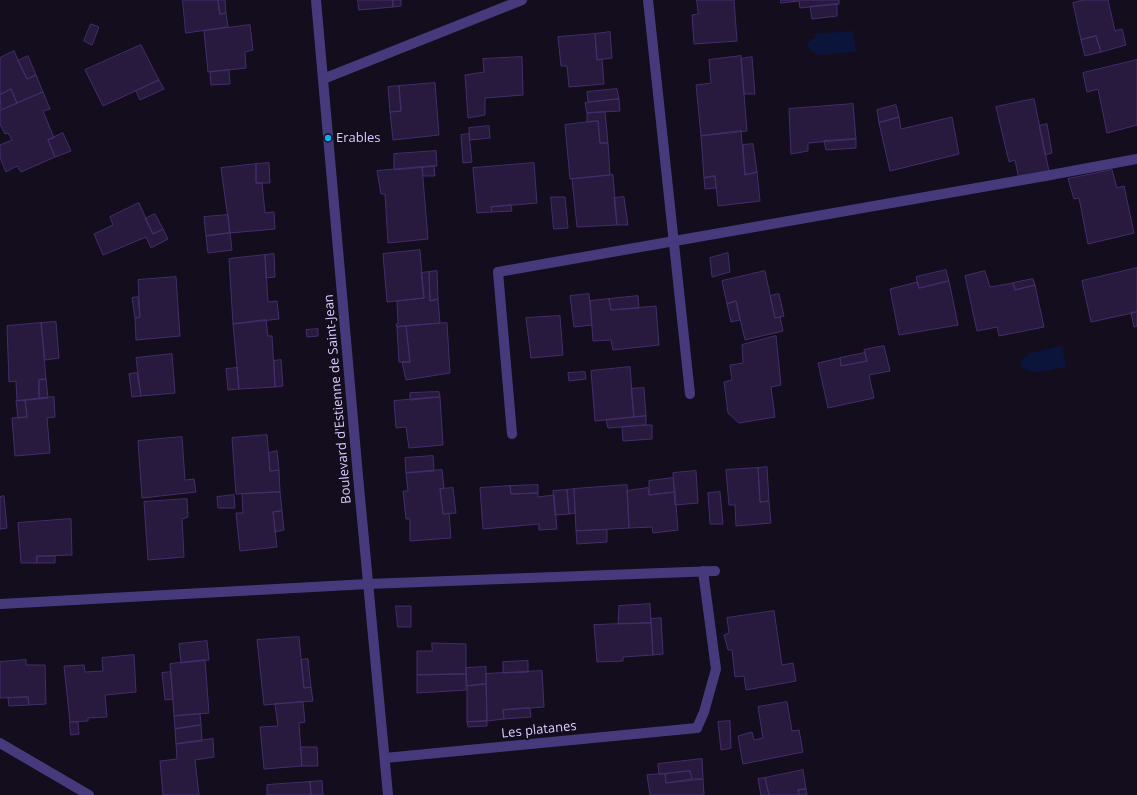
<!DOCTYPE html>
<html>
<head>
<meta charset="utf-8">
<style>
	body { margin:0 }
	canvas { display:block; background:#130d1e }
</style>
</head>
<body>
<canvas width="1137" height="795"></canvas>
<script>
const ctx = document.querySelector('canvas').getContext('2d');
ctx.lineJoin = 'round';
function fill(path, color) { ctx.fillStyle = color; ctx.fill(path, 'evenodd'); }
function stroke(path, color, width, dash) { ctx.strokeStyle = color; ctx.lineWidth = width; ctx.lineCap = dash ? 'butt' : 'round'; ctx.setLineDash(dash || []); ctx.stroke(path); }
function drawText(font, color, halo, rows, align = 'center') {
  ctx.font = font + ' "Open Sans",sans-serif'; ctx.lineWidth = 4; ctx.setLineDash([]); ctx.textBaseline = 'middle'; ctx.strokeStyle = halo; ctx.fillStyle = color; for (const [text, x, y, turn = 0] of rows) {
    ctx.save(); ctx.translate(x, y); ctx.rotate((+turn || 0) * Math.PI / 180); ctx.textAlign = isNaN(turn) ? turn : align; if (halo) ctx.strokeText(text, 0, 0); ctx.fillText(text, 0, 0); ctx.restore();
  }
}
fill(new Path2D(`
	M 853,31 L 856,52 L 816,55 L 815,52 L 811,51 L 807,45 L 811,39 L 815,39 L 815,34 Z
	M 1062,346 L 1066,367 C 1052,369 1033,377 1021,367 L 1021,361 L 1029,353 Z`), '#0b143a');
const building = new Path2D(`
	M 183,0 L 218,0 L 220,14 L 226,13 L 228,27 L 186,33 Z
	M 218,0 L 225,0 L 226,13 L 220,14 Z
	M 358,0 L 393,0 L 393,7 L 359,10 Z
	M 393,0 L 401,0 L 401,6 L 393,7 Z
	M 697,0 L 734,0 L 737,41 L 694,44 L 692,15 L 698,14 Z
	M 781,0 L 839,0 L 839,4 L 800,8 L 799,1 L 781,3 Z
	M 1084,0 L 1108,0 L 1115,31 L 1122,29 L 1126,45 L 1101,52 L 1096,36 L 1081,40 L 1073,3 Z
	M 837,4 L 837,16 L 812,19 L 810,7 Z
	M 91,24 L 99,27 L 92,45 L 84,41 Z
	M 250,25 L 253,50 L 245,52 L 246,68 L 208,72 L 204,31 Z
	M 610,32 L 612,58 L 597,60 L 595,34 Z
	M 595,34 L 597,60 L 602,59 L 604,84 L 569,87 L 567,66 L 561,66 L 558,37 Z
	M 1096,36 L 1101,52 L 1085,56 L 1081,40 Z
	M 141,45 L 159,80 L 103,106 L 85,70 Z
	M 14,51 L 27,79 L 36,75 L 43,92 L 17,103 L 11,89 L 0,95 L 0,58 Z
	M 28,56 L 36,75 L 27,79 L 18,61 Z
	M 741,56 L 747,131 L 701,136 L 696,85 L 711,83 L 709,60 Z
	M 522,57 L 523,95 L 485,98 L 485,115 L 468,118 L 465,75 L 484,72 L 483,59 Z
	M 752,57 L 755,94 L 744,94 L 741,59 Z
	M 1137,60 L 1137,125 L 1107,133 L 1098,89 L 1087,92 L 1083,73 Z
	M 229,70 L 230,84 L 211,85 L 210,72 Z
	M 159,80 L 164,89 L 140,100 L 136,91 Z
	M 435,83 L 439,135 L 393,140 L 390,112 L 401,111 L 399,86 Z
	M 399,86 L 401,111 L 390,112 L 388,87 Z
	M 11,89 L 17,103 L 1,110 L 0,95 Z
	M 617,89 L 619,99 L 588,102 L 587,92 Z
	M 43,92 L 50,109 L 43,111 L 54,138 L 48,140 L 55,157 L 21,172 L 17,166 L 6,172 L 0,158 L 0,145 L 12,140 L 8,133 L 5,134 L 0,124 L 0,111 Z
	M 619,99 L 620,111 L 587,113 L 585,103 Z
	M 1034,99 L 1049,171 L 1019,179 L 1015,160 L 1009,162 L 996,107 Z
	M 853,104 L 856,139 L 808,143 L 808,151 L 791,154 L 789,109 Z
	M 896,105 L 899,117 L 879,123 L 877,110 Z
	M 605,112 L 608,143 L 600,143 L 598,121 L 587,122 L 587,113 Z
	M 899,117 L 901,129 L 952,117 L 959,154 L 890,171 L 879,123 Z
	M 598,121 L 600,143 L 608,143 L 610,175 L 570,179 L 565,125 Z
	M 1047,124 L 1052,153 L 1045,155 L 1039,126 Z
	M 489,126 L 490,138 L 470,140 L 469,128 Z
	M 741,131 L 745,175 L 757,172 L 760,201 L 718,206 L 715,176 L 704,178 L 701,136 Z
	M 63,133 L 71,151 L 55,157 L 48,140 Z
	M 469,134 L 472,162 L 463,163 L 461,135 Z
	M 856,139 L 856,148 L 826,150 L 824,141 Z
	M 753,144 L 757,172 L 745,175 L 743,145 Z
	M 436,151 L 437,166 L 394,170 L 394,154 Z
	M 269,163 L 270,183 L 256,183 L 256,164 Z
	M 534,163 L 537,203 L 491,207 L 492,212 L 477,213 L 473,168 Z
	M 256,164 L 256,183 L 262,183 L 265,213 L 274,212 L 275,229 L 230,233 L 221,168 Z
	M 434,166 L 435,176 L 423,176 L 422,167 Z
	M 422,167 L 428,239 L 388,243 L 385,194 L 381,194 L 377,171 Z
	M 1112,170 L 1117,188 L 1124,186 L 1134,233 L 1088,244 L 1079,198 L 1074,199 L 1068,179 Z
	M 613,175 L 617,225 L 577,227 L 572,179 Z
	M 715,176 L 716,188 L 705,189 L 704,178 Z
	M 551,197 L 565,197 L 568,228 L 554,229 Z
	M 624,197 L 628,225 L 617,225 L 614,198 Z
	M 139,203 L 153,234 L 163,229 L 168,239 L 151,248 L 146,237 L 103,255 L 94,234 L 113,225 L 110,217 Z
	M 511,205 L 512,211 L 492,212 L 491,207 Z
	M 155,214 L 163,229 L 153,234 L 145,219 Z
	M 228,215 L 230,233 L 206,236 L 204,217 Z
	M 230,233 L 232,250 L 208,253 L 206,236 Z
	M 420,250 L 424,298 L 387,302 L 383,254 Z
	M 728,253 L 730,272 L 712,277 L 710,258 Z
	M 274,254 L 275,277 L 266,278 L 265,255 Z
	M 265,255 L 268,302 L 277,301 L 279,319 L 233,324 L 229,259 Z
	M 1137,268 L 1137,312 L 1091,322 L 1082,281 Z
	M 946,270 L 949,281 L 919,288 L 916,277 Z
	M 437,271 L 438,299 L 430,301 L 429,272 Z
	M 765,271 L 775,318 L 780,317 L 783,331 L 745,340 L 736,301 L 727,304 L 722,281 Z
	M 985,271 L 990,287 L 1013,283 L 1015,290 L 1035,285 L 1044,327 L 999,336 L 997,327 L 977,331 L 965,276 Z
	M 429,272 L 430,301 L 438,299 L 440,323 L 397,327 L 396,324 L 398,324 L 397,301 L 424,298 L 421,273 Z
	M 176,277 L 180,336 L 136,340 L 135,318 L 140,317 L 138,280 Z
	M 1033,279 L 1035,285 L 1015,290 L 1013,283 Z
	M 949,281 L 958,325 L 899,335 L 890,289 L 917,282 L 919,288 Z
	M 589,294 L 592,325 L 574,327 L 570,296 Z
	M 779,294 L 784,316 L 775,318 L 770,296 Z
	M 638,296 L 639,308 L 611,310 L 609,299 Z
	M 138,297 L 140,317 L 135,318 L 132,298 Z
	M 609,299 L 611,310 L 656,306 L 659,345 L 613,350 L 611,340 L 593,341 L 590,301 Z
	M 736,301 L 740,320 L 731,322 L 727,304 Z
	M 1137,312 L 1137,326 L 1134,327 L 1131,313 Z
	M 560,316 L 563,355 L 531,358 L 526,318 Z
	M 266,320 L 268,336 L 272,336 L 275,387 L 239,389 L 233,324 Z
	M 56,322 L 59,358 L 45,360 L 41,323 Z
	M 41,323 L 46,379 L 39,380 L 39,399 L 17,401 L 16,381 L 9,382 L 7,326 Z
	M 447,323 L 450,373 L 406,380 L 402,362 L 410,362 L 406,326 Z
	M 406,326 L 410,362 L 399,362 L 397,327 Z
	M 318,329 L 318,336 L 307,337 L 306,330 Z
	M 776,336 L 781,385 L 771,387 L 775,417 L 739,423 L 728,413 L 724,382 L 732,380 L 730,365 L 743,363 L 742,345 Z
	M 884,346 L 890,371 L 869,375 L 874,398 L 828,408 L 818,363 L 840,358 L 841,366 L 867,361 L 864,350 Z
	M 865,353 L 867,361 L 841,366 L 840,358 Z
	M 172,354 L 175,393 L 141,396 L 136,358 Z
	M 281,360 L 283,386 L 275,387 L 274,361 Z
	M 630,367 L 634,417 L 595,421 L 591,371 Z
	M 237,368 L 239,389 L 228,390 L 226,369 Z
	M 585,372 L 586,379 L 569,381 L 568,373 Z
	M 137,373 L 141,396 L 132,397 L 129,374 Z
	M 46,379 L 48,398 L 39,399 L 39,380 Z
	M 644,388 L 646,416 L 634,417 L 631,389 Z
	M 439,392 L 440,397 L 410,400 L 410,393 Z
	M 54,397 L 55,417 L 47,418 L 50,453 L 15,456 L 12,418 L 27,417 L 25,400 Z
	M 440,397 L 443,445 L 409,448 L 406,427 L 396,428 L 394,401 Z
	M 25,400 L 27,417 L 18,418 L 16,401 Z
	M 646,416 L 646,425 L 608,428 L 606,420 Z
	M 646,425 L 652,425 L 652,439 L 623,441 L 622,427 Z
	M 267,435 L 270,471 L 279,470 L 280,492 L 236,494 L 232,438 Z
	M 182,437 L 185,480 L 194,479 L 196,492 L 142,498 L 138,441 Z
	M 277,451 L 279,470 L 270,471 L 269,453 Z
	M 433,456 L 434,471 L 406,473 L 405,458 Z
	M 767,467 L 769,501 L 760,502 L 758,468 Z
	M 758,468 L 760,502 L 769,501 L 771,523 L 736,526 L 735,505 L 729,505 L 726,470 Z
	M 442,470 L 444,488 L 440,489 L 443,514 L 449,513 L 451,538 L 410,541 L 410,519 L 406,519 L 403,491 L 408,491 L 406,473 Z
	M 696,471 L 698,503 L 675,505 L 673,473 Z
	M 673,478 L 675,492 L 649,495 L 649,481 Z
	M 538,485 L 538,493 L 511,494 L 510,486 Z
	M 627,485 L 629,528 L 576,531 L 574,489 Z
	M 510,486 L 511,494 L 538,493 L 538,497 L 554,495 L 557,529 L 539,530 L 539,524 L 483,529 L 480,488 Z
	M 453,488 L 456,513 L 443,514 L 440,489 Z
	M 648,488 L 649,495 L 675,492 L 678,530 L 653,533 L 652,527 L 629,528 L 627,491 Z
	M 574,489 L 575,513 L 569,514 L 567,490 Z
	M 567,490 L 569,514 L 555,515 L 553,491 Z
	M 280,492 L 282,511 L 273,512 L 277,547 L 240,551 L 236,513 L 243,513 L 242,494 Z
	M 720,492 L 723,524 L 710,524 L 708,493 Z
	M 234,495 L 235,508 L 218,508 L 217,497 Z
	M 4,496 L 7,528 L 0,529 L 0,497 Z
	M 187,499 L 188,517 L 182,519 L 184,557 L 148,560 L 144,502 Z
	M 282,511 L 284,530 L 275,532 L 273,512 Z
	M 71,519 L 72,555 L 37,556 L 37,563 L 21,563 L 18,523 Z
	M 607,530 L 607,542 L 577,544 L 576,531 Z
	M 37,556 L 55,556 L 55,563 L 37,563 Z
	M 650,604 L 651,623 L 618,624 L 619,606 Z
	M 396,606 L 411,606 L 411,627 L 398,627 Z
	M 774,611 L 782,665 L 793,663 L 796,681 L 746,690 L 744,676 L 735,677 L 732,650 L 728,650 L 724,635 L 729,633 L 727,618 Z
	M 661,618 L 663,654 L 653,655 L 651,619 Z
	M 651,623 L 653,655 L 623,657 L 623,661 L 597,662 L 594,625 Z
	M 299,637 L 304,688 L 311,687 L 313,701 L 264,705 L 257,640 Z
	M 207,641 L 209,660 L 181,663 L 179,644 Z
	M 432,643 L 466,644 L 466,674 L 417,675 L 417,651 L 432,651 Z
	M 134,655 L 136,692 L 105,695 L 107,717 L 88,718 L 88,721 L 70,722 L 64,666 L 84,665 L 85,672 L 103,671 L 102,658 Z
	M 308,659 L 311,687 L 304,688 L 301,660 Z
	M 26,660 L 26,665 L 45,665 L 46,704 L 29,705 L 28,697 L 0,698 L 0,662 Z
	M 205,660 L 209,713 L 174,716 L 170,664 Z
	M 528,661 L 528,672 L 503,673 L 503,662 Z
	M 486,667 L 486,684 L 467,686 L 466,668 Z
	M 542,671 L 544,707 L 503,710 L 504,719 L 487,721 L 486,674 Z
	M 171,672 L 173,699 L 165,700 L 162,673 Z
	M 466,674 L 466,690 L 417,693 L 417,675 Z
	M 486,684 L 487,721 L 467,722 L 467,686 Z
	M 28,697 L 29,705 L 9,706 L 8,698 Z
	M 303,702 L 305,722 L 299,723 L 302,766 L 264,769 L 260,727 L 278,726 L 275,704 Z
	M 787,702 L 792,731 L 799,730 L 803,752 L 743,764 L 738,736 L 752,732 L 754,740 L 763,738 L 758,707 Z
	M 530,708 L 531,717 L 504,719 L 503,710 Z
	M 200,714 L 201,725 L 175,729 L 174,716 Z
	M 487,721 L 487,726 L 468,727 L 467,722 Z
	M 730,721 L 731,748 L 721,750 L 718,722 Z
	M 70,722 L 78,722 L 79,734 L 71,735 Z
	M 201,725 L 202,741 L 176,744 L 175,729 Z
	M 213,739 L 214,757 L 195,760 L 199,795 L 163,795 L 160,761 L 177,759 L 176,744 Z
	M 301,747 L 317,747 L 318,766 L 302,766 Z
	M 702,759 L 703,779 L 692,779 L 690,771 L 659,774 L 658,764 Z
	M 803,770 L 806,789 L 798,790 L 799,795 L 769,795 L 765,778 Z
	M 690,771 L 692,779 L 666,783 L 665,774 Z
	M 665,774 L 666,783 L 703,779 L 704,795 L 650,795 L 647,775 Z
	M 765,778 L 769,795 L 761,795 L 758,779 Z
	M 322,781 L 323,795 L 311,795 L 310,782 Z
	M 310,782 L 311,795 L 267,795 L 267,785 Z
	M 806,789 L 807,795 L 799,795 L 798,790 Z`);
fill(building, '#271a3e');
stroke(building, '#432d6a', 1);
stroke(new Path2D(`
	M 1045,176 L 1137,159
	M 0,604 L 368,584 L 715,571
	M 697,728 L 704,712 L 716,669 L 703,571`), '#473a7c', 10);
stroke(new Path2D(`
	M 316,0 L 358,476 L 388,795
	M 648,0 L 690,394
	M 323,79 L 522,0
	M 512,434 L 498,272 L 1045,176
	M 0,743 L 89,795
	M 385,758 L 697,728`), '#473a7c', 10);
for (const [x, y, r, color] of [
	[328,138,4,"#09afec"]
]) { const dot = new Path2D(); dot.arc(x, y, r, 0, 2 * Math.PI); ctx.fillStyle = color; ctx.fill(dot); stroke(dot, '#130d1e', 1.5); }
drawText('13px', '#daccfd', '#130d1e', [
	["Erables",336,138]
], 'left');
drawText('13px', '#daccfd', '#130d1e', [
	["Boulevard d'Estienne de Saint-Jean",338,399,-95],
	["Les platanes",539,730,-6]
]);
</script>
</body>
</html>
